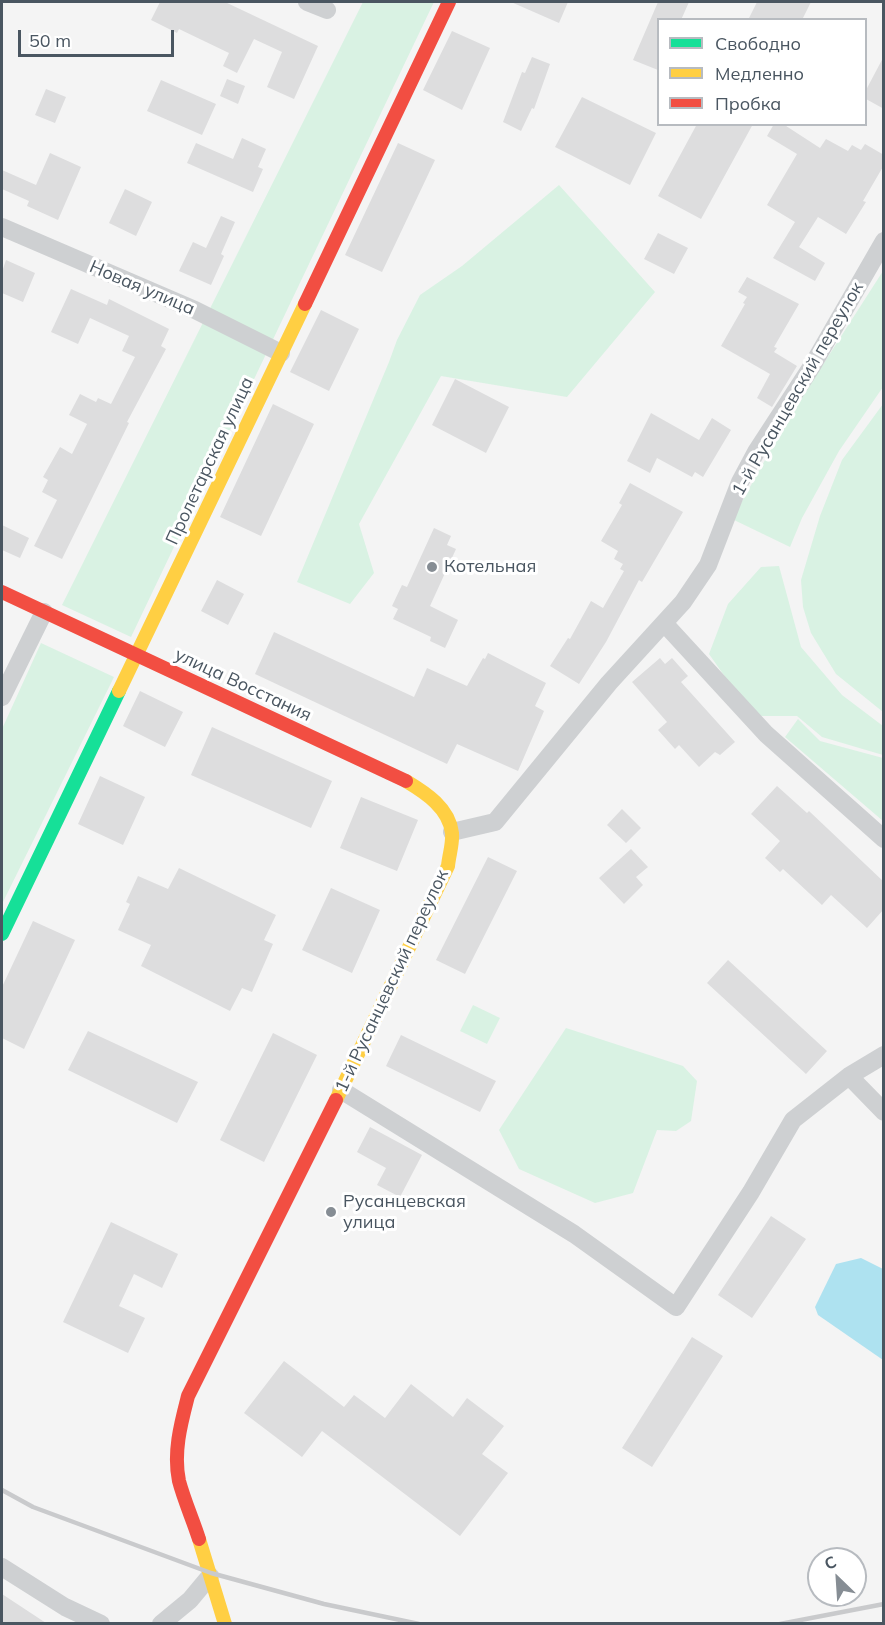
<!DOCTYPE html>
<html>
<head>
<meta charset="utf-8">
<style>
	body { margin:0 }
	#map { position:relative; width:885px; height:1625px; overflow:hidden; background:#f4f4f4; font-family:Mulish,sans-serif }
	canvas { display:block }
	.frame { position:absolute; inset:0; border:3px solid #4a5661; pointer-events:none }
	.legend { position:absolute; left:657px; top:18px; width:210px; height:108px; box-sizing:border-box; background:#fff; border:2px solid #b7bbc0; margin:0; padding:8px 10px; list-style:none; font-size:18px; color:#4a5661 }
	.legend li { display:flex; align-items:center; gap:12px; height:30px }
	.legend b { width:30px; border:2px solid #b7bbc0 }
	.north { position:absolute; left:807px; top:1547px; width:60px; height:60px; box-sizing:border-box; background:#fff; border:2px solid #b7bbc0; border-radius:50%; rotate:335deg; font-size:16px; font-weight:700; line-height:24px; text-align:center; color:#4a5661 }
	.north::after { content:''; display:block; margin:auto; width:21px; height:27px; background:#868d94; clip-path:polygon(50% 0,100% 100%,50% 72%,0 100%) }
	.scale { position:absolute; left:18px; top:30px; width:156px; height:27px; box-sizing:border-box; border:3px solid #4a5661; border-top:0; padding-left:8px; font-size:18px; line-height:21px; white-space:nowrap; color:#4a5661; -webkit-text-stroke:4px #fff; paint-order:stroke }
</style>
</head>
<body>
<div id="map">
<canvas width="885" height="1625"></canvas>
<div class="frame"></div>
<ul class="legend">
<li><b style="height:8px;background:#16e098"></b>Свободно</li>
<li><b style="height:8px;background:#ffcf43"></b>Медленно</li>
<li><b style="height:8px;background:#f24e42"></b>Пробка</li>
</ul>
<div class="north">С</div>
<div class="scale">50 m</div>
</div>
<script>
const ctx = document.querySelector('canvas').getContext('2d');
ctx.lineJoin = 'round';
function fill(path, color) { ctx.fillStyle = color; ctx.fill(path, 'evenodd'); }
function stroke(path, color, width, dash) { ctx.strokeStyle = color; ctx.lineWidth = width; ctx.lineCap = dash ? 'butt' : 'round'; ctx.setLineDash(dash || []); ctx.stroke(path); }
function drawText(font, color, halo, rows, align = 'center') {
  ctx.font = font + ' Mulish,sans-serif'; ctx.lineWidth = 6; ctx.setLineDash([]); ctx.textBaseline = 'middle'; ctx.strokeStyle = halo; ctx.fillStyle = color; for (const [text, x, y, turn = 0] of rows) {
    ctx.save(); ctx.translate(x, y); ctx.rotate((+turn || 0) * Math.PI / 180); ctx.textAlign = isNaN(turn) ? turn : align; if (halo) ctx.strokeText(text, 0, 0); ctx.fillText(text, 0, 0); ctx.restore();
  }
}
fill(new Path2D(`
	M 363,2 L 434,2 L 131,637 L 62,605 Z
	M 559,185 L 655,292 L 567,397 L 441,376 L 359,524 L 374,573 L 350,604 L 297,582 L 389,362 L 397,340 L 420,295 L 462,266 Z
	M 883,271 L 883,387 L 839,451 L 802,518 L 790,547 L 732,519 L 788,419 Z
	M 883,404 L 883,712 L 836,674 L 811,633 L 803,607 L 801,580 L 820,516 L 842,460 Z
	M 779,566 L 801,647 L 842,695 L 883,726 L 883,755 L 822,737 L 797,716 L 759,716 L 735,691 L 709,654 L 728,604 L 761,567 Z
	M 41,643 L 114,677 L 2,904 L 2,729 Z
	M 798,719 L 820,741 L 883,758 L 883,821 L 785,737 Z
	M 473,1005 L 500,1018 L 487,1044 L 460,1031 Z
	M 566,1028 L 683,1066 L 697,1081 L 691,1121 L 676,1131 L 657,1130 L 633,1193 L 595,1203 L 519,1169 L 499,1130 Z`), '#d9f2e3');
fill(new Path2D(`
	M 861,1258 L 883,1269 L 883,1360 L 818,1315 L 815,1307 L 836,1264 Z`), '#aee2f0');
fill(new Path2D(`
	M 160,2 L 225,2 L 318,46 L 294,99 L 267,87 L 282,52 L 254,39 L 237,73 L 223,66 L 229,53 L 179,29 L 177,33 L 151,20 Z
	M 511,2 L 568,2 L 559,23 Z
	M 658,2 L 689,2 L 681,20 L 658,20 L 658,70 L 633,60 Z
	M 757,2 L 811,2 L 802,20 L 748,20 Z
	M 452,31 L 490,48 L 462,110 L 423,90 Z
	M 884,56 L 884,109 L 866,99 L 866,90 Z
	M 532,57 L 550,64 L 534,109 L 532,108 L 521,131 L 503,122 L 522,72 L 525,73 Z
	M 227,79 L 245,86 L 238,104 L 220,96 Z
	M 161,80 L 216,104 L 202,135 L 147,111 Z
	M 46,89 L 66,97 L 55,123 L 35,115 Z
	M 582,97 L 656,133 L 630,185 L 555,147 Z
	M 697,124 L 753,124 L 701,219 L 658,196 Z
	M 774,124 L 783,124 L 820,148 L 826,139 L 848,151 L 852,145 L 861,150 L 865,144 L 884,155 L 884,165 L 863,201 L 866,202 L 846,234 L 818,217 L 799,247 L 825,263 L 815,281 L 773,258 L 795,222 L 767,205 L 797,154 L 767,136 Z
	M 242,138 L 266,149 L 258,167 L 263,169 L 253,192 L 187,163 L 196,143 L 233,159 Z
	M 398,143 L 435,160 L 382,272 L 345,255 Z
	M 50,153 L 81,167 L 58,220 L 27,206 L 29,201 L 2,189 L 2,170 L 36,185 Z
	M 125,189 L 152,202 L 136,236 L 109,223 Z
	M 221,216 L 235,222 L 221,254 L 224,256 L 211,285 L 179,271 L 193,242 L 206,248 Z
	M 658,233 L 688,248 L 674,274 L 644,259 Z
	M 6,260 L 35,273 L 23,302 L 2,293 L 2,272 Z
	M 747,277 L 799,304 L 774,347 L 777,348 L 774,352 L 797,366 L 772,407 L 757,398 L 770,374 L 721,346 L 745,304 L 743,303 L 747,297 L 738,292 Z
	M 71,289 L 107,305 L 109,299 L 169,329 L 161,346 L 166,349 L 127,422 L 129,423 L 62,559 L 34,546 L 57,500 L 42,492 L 48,480 L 43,477 L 60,447 L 72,454 L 87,424 L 69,415 L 80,394 L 96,402 L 98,398 L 111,404 L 135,357 L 122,351 L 129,336 L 90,318 L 78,344 L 51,332 Z
	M 321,310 L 359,329 L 329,391 L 290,372 Z
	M 455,379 L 509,407 L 486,453 L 432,425 Z
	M 273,404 L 314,424 L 261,536 L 220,517 Z
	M 651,413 L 699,440 L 712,418 L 731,430 L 703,477 L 695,472 L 692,477 L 657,458 L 650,473 L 627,461 Z
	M 630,483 L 683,512 L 642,582 L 639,580 L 606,642 L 579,684 L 550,666 L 568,638 L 570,639 L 591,601 L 603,608 L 624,571 L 620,569 L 623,564 L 614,559 L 618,551 L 601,541 L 622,505 L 619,503 Z
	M 2,525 L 29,538 L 20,558 L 2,550 Z
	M 434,528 L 451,536 L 447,545 L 456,549 L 430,606 L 458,620 L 445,648 L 430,641 L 431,637 L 393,619 L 398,609 L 392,606 L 402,585 L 407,587 Z
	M 217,580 L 244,594 L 228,625 L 201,611 Z
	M 274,632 L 414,697 L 427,668 L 467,686 L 483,658 L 485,659 L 488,653 L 546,683 L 535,706 L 544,711 L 518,771 L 457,744 L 447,764 L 255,674 Z
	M 660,658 L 665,664 L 672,658 L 688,676 L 681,682 L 735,742 L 720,755 L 715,752 L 699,767 L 679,745 L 675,749 L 658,730 L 667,722 L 632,682 Z
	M 140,691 L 183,712 L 165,747 L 123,726 Z
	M 212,727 L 332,781 L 311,828 L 191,775 Z
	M 100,776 L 145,797 L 123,845 L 78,824 Z
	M 777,786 L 807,813 L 809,811 L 884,882 L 884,909 L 867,928 L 831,895 L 822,905 L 783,869 L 780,872 L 765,858 L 780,841 L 751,814 Z
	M 361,797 L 418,820 L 397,871 L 340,848 Z
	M 622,809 L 641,828 L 626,843 L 607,825 Z
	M 631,849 L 648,867 L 636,877 L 643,885 L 624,904 L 599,878 Z
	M 488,857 L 517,871 L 465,974 L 436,960 Z
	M 179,868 L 276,915 L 264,940 L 273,944 L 252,992 L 242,988 L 230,1011 L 141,966 L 151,945 L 118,930 L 130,904 L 126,902 L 138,876 L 168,889 Z
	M 331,888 L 380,910 L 352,973 L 302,950 Z
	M 33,921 L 75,940 L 24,1049 L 2,1038 L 2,987 Z
	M 728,960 L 827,1051 L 806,1074 L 707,983 Z
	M 88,1031 L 198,1082 L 177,1123 L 68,1070 Z
	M 273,1033 L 317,1055 L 264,1162 L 220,1140 Z
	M 401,1035 L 496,1081 L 480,1112 L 386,1066 Z
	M 370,1127 L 422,1155 L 400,1197 L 377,1185 L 386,1168 L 357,1152 Z
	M 771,1216 L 806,1239 L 752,1318 L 718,1295 Z
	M 111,1222 L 178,1254 L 162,1288 L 134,1274 L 119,1306 L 145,1318 L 128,1353 L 63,1322 Z
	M 692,1337 L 723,1356 L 652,1467 L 622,1448 Z
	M 284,1361 L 344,1407 L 354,1395 L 385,1418 L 411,1384 L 453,1417 L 467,1398 L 504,1426 L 482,1454 L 508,1473 L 460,1536 L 322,1431 L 302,1457 L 244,1413 Z
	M 2,1594 L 46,1623 L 2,1623 Z`), '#ddddde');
stroke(new Path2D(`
	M 307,2 L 327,10
	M 2,227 L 195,310 L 281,353
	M 664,623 L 766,734 L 884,839
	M 2,697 L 44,612
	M 452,832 L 495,822 L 609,683 L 683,602 L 708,565 L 740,482 L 756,452 L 812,366 L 884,241
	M 849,1076 L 884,1112
	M 341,1090 L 574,1234 L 676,1307 L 751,1192 L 793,1120 L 849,1076 L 884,1055
	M 2,1567 L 65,1607 L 101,1624
	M 161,1624 L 190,1600 L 210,1576`), '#ced0d2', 18);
stroke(new Path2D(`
	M 2,934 L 119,691`), '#16e098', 14);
stroke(new Path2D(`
	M 119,691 L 305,304
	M 336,1100 L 448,866 C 449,855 453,844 452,833 C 449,808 426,793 406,781
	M 199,1539 L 225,1624`), '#ffcf43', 14);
stroke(new Path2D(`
	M 305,304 L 449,2
	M 2,592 L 406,781
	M 199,1539 C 193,1520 184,1500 179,1481 C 173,1452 181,1423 188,1396 L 336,1100`), '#f24e42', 14);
stroke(new Path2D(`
	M 2,1490 L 33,1507 L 211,1573 L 324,1604 L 419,1624
	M 780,1624 L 884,1604`), '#c9cacc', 4.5);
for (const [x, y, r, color] of [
	[432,567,6,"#868d94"],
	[331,1212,6,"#868d94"]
]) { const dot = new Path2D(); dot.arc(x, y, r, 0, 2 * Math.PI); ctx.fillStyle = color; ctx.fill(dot); stroke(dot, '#fff', 2); }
drawText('18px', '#4a5661', '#fff', [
	["Новая улица",142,288,23],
	["1-й Русанцевский переулок",798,389,-60],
	["Пролетарская улица",210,461,-65],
	["улица Восстания",243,685,25],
	["1-й Русанцевский переулок",392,981,-65]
]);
drawText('18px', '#4a5661', '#fff', [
	["Котельная",444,567],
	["Русанцевская",343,1202],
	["улица",343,1223]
], 'left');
</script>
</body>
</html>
